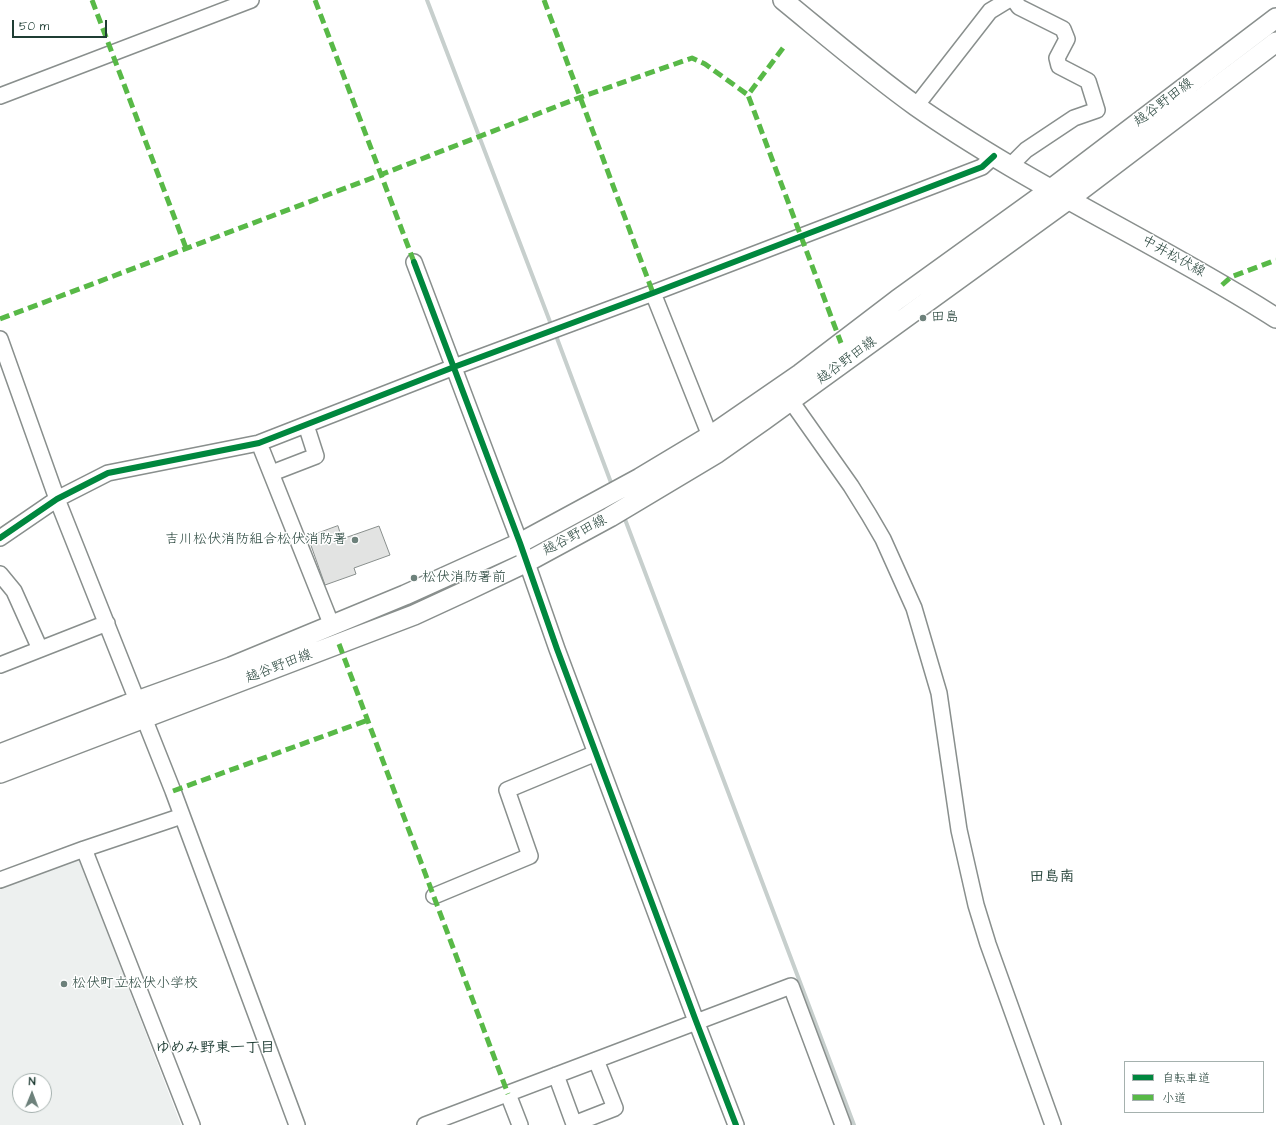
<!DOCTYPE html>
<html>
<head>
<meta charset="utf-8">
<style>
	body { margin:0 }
	#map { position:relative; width:1276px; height:1125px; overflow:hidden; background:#fff; font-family:"Architects Daughter","Klee One",sans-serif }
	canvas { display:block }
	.legend { position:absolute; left:1124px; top:1061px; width:140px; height:52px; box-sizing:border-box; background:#fff; border:1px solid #a5b1ae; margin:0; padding:5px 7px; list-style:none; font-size:12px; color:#1f3d34 }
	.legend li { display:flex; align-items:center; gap:8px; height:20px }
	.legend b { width:20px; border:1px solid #a5b1ae }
	.north { position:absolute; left:12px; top:1073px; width:40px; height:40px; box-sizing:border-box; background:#fff; border:1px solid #a5b1ae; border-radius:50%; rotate:1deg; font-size:11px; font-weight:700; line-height:16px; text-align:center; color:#1f3d34 }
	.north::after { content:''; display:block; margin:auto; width:14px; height:18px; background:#6d817b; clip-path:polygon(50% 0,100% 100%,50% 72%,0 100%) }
	.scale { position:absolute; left:12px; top:20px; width:95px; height:18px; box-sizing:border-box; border:2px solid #1f3d34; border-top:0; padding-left:5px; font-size:12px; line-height:14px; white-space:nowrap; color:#1f3d34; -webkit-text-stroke:3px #fff; paint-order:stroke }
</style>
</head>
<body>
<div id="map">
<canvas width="1276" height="1125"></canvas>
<ul class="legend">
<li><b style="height:5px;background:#00873e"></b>自転車道</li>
<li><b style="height:5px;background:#58b947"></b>小道</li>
</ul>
<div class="north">N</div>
<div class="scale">50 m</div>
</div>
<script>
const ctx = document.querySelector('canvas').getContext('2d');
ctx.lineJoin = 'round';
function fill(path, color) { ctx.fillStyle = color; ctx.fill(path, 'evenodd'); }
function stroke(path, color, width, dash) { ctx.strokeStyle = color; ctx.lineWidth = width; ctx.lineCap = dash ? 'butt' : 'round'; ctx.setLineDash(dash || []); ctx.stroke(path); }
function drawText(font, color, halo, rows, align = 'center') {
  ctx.font = font + ' "Architects Daughter","Klee One",sans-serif'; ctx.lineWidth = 3; ctx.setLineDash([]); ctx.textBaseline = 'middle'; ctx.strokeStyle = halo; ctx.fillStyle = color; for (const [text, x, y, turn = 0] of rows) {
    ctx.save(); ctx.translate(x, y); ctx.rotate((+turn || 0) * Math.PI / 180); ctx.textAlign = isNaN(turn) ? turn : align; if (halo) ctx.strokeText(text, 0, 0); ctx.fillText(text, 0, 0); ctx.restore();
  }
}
fill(new Path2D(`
	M 79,859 L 181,1125 L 0,1125 L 0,887 ZM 20,1081 L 44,1081 L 44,1105 L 20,1105 Z`), '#edf0ef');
stroke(new Path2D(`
	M 427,0 L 552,327
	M 555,333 L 613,488
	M 623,514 L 854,1125`), '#c7cfcd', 4);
const building = new Path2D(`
	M 338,526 L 342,539 L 379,526 L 390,555 L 354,568 L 356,574 L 325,585 L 308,537 Z`);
fill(building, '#e2e3e2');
stroke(building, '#898f8d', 1);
const minor = new Path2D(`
	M 0,96 L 251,0
	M 916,106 L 990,11 L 1008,0
	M 1010,166 L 1026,150 L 1074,118 L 1097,110 L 1088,81 L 1059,66 L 1057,58 L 1067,39 L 1063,29 L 1019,7 L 1014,0
	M 414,262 L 520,543 L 557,649 L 696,1021 L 736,1125
	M 653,293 L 710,436
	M 0,339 L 57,499 L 173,791 L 297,1125
	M 791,401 L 851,486 L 869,515 L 883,539 L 914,608 L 939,693 L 959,830 L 976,905 L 988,944 L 1053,1125
	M 259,443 L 332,626
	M 272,473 L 316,456 L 306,425
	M 0,538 L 57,499 L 108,473 L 259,443 L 454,367 L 653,293 L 982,167 L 994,156
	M 0,574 L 14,591 L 40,649
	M 0,665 L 107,623
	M 84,849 L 192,1125
	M 0,880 L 84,849 L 182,816
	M 434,896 L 530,856 L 507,790 L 596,753
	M 556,1075 L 574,1124 L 615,1108 L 596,1060
	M 508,1094 L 520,1125
	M 425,1125 L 791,986 L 843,1125`);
const major = new Path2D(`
	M 783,0 C 827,36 870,73 916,106 C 946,127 978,147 1010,166 C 1098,218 1190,263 1276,318
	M 0,754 L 126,705 L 231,667 L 405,595 L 520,543 L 640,478 L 710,436 L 800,374 L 897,300 L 1051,189 L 1276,18
	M 0,773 L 414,615 L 466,591 L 527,562 L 610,517 L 717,453 L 764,420 L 1069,199 L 1276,42`);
stroke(minor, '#898f8d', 18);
stroke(major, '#898f8d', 22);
stroke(minor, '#fff', 15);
stroke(major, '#fff', 19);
stroke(new Path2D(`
	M 92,0 L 186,248
	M 315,0 L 414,262
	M 544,0 L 653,293
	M 783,48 L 748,95 L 841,343
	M 1222,285 L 1231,277 L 1276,260
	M 0,319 L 380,175 L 581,97 L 692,58 L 705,64 L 748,95
	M 339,644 L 508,1094
	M 173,791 L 368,720`), '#58b947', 5, [10, 5]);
stroke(new Path2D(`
	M 414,262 L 520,543 L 557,649 L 696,1021 L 736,1125
	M 0,538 L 57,499 L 108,473 L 259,443 L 454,367 L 653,293 L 982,167 L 994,156`), '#00873e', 6);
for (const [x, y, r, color] of [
	[923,318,4,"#6d817b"],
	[355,540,4,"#6d817b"],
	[414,578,4,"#6d817b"],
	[64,984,4,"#6d817b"]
]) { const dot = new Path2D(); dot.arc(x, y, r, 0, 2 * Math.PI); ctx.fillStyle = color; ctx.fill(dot); stroke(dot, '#fff', 1.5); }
drawText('14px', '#1f3d34', '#fff', [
	["越谷野田線",1164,103,-37],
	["中井松伏線",1173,257,29],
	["越谷野田線",847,361,-36],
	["越谷野田線",575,536,-28],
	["越谷野田線",279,667,-21]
]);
drawText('14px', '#1f3d34', '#fff', [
	["田島",931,318],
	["吉川松伏消防組合松伏消防署",347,540,"right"],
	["松伏消防署前",422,578],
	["松伏町立松伏小学校",72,984]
], 'left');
drawText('bold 15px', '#1f3d34', '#fff', [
	["田島南",1052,878],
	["ゆめみ野東一丁目",215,1049]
]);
</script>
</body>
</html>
